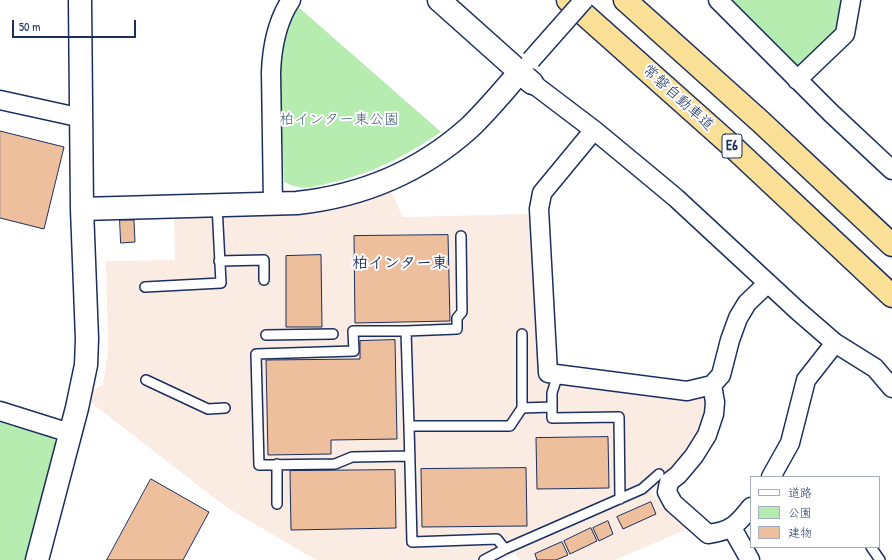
<!DOCTYPE html>
<html>
<head>
<meta charset="utf-8">
<style>
	body { margin:0 }
	#map { position:relative; width:892px; height:560px; overflow:hidden; background:#fff; font-family:"Patrick Hand","Klee One",sans-serif }
	canvas { display:block }
	.legend { position:absolute; left:750px; top:476px; width:130px; height:72px; box-sizing:border-box; background:#fff; border:1px solid #a4acbf; margin:0; padding:5px 7px; list-style:none; font-size:12px; color:#1b2f5e }
	.legend li { display:flex; align-items:center; gap:8px; height:20px }
	.legend b { width:20px; border:1px solid #a4acbf }
	.scale { position:absolute; left:12px; top:20px; width:124px; height:18px; box-sizing:border-box; border:2px solid #1b2f5e; border-top:0; padding-left:5px; font-size:12px; line-height:14px; white-space:nowrap; color:#1b2f5e; -webkit-text-stroke:3px #fff; paint-order:stroke }
</style>
</head>
<body>
<div id="map">
<canvas width="892" height="560"></canvas>
<ul class="legend">
<li><b style="height:5px;background:#fff"></b>道路</li>
<li><b style="height:11px;background:#b6ecaf"></b>公園</li>
<li><b style="height:11px;background:#edbf9d"></b>建物</li>
</ul>
<div class="scale">50 m</div>
</div>
<script>
const ctx = document.querySelector('canvas').getContext('2d');
ctx.lineJoin = 'round';
function fill(path, color) { ctx.fillStyle = color; ctx.fill(path, 'evenodd'); }
function stroke(path, color, width, dash) { ctx.strokeStyle = color; ctx.lineWidth = width; ctx.lineCap = dash ? 'butt' : 'round'; ctx.setLineDash(dash || []); ctx.stroke(path); }
function drawText(font, color, halo, rows, align = 'center') {
  ctx.font = font + ' "Patrick Hand","Klee One",sans-serif'; ctx.lineWidth = 4; ctx.setLineDash([]); ctx.textBaseline = 'middle'; ctx.strokeStyle = halo; ctx.fillStyle = color; for (const [text, x, y, turn = 0] of rows) {
    ctx.save(); ctx.translate(x, y); ctx.rotate((+turn || 0) * Math.PI / 180); ctx.textAlign = isNaN(turn) ? turn : align; if (halo) ctx.strokeText(text, 0, 0); ctx.fillText(text, 0, 0); ctx.restore();
  }
}
fill(new Path2D(`
	M 390,190 L 403,217 L 531,214 L 540,378 L 689,397 L 702,397 L 708,404 L 699,436 L 651,493 L 690,528 L 615,560 L 520,560 L 515,553 L 502,560 L 316,560 L 226,507 L 89,401 L 92,391 L 103,385 L 108,351 L 106,261 L 175,260 L 174,214 Z`), '#faece2');
fill(new Path2D(`
	M 728,0 L 844,0 L 839,30 L 797,70 Z
	M 296,5 L 441,132 C 404,157 370,175 325,184 C 317,186 307,189 298,187 C 293,186 288,184 284,182 L 279,78 L 281,57 L 284,35 Z
	M 0,421 L 52,437 L 57,443 L 26,560 L 0,560 Z`), '#b6ecaf');
const building = new Path2D(`
	M 0,131 L 64,147 L 44,229 L 0,218 Z
	M 120,220 L 134,220 L 135,242 L 121,243 Z
	M 448,235 L 450,321 L 355,323 L 354,236 Z
	M 321,255 L 322,327 L 286,327 L 286,256 Z
	M 395,340 L 397,439 L 331,440 L 331,454 L 268,455 L 266,360 L 360,359 L 360,341 Z
	M 608,437 L 609,488 L 537,489 L 536,438 Z
	M 526,468 L 527,526 L 422,527 L 421,469 Z
	M 395,470 L 396,528 L 291,530 L 290,471 Z
	M 151,479 L 209,512 L 183,560 L 107,560 Z
	M 651,502 L 656,514 L 623,529 L 617,517 Z
	M 608,521 L 613,534 L 599,541 L 593,528 Z
	M 591,528 L 597,541 L 570,554 L 564,541 Z
	M 562,542 L 568,555 L 556,560 L 537,560 L 535,554 Z`);
fill(building, '#edbf9d');
stroke(building, '#1b2f5e', 1);
const lane = new Path2D(`
	M 219,261 L 264,260 L 264,280
	M 145,287 L 221,283 L 217,205
	M 406,331 L 457,329 L 457,318 L 462,312 L 461,236
	M 522,334 L 522,408
	M 266,335 L 333,334
	M 558,374 L 552,393 L 552,407 L 522,408 L 510,426 L 409,426 L 412,542 L 497,539 L 505,549 L 642,489 L 659,474
	M 146,380 L 208,409 L 225,408
	M 552,407 L 552,418 L 619,417 L 620,499
	M 409,426 L 406,331 L 353,331 L 354,351 L 256,354 L 259,465 L 335,464 L 352,457 L 410,456
	M 277,504 L 277,464
	M 871,547 L 880,560
	M 484,560 L 505,549`);
const street = new Path2D(`
	M 718,0 L 831,113 L 892,170
	M 797,80 L 845,34 L 851,0
	M 532,83 L 594,130 L 652,178 L 676,198 L 798,311 L 835,343 L 875,368 L 892,388
	M 0,100 L 82,118
	M 594,130 L 542,193 L 539,209 L 548,373 L 687,391 L 712,385 L 721,375 L 730,340 L 738,318 L 747,303 L 768,283
	M 273,204 L 271,72 C 272,47 277,21 291,0
	M 712,385 L 715,402 L 714,414 L 707,435 L 694,456 L 678,475 L 669,482 L 667,492 L 673,503 L 708,534 C 731,531 737,525 751,507
	M 0,411 L 70,433
	M 771,477 L 790,443 L 806,380 L 835,343
	M 732,528 L 750,560`);
const secondary = new Path2D(`
	M 439,0 L 532,83
	M 82,209 L 297,203 C 362,196 420,172 469,128 C 487,111 504,90 520,72
	M 37,560 L 77,408 L 86,365 L 87,339 L 82,209 L 80,0`);
const highway = new Path2D(`
	M 568,0 L 733,147 L 892,296
	M 625,0 L 761,122 L 892,245`);
stroke(lane, '#1b2f5e', 12);
stroke(street, '#1b2f5e', 21);
stroke(secondary, '#1b2f5e', 25);
stroke(highway, '#1b2f5e', 25);
stroke(lane, '#fff', 9);
stroke(street, '#fff', 18);
stroke(secondary, '#fff', 22);
stroke(highway, '#fadf96', 22);
const streetBridge = new Path2D(`
	M 531,60 L 584,0`);
stroke(streetBridge, '#1b2f5e', 21, []);
stroke(streetBridge, '#fff', 18);
for (const [x, y, w] of [
	[732,146,20]
]) { const box = new Path2D(); box.roundRect(x - w / 2, y - 12, w, 24, 3); ctx.fillStyle = '#fff'; ctx.fill(box); stroke(box, '#1b2f5e', 1); }
drawText('bold 14px', '#1b2f5e', null, [
	["E6",732,146]
]);
drawText('15px', '#1b2f5e', '#fff', [
	["常磐自動車道",678,98,42]
]);
drawText('15px', '#425e72', '#fff', [
	["柏インター東公園",339,120]
]);
drawText('bold 16px', '#1b2f5e', '#fff', [
	["柏インター東",400,264]
]);
</script>
</body>
</html>
